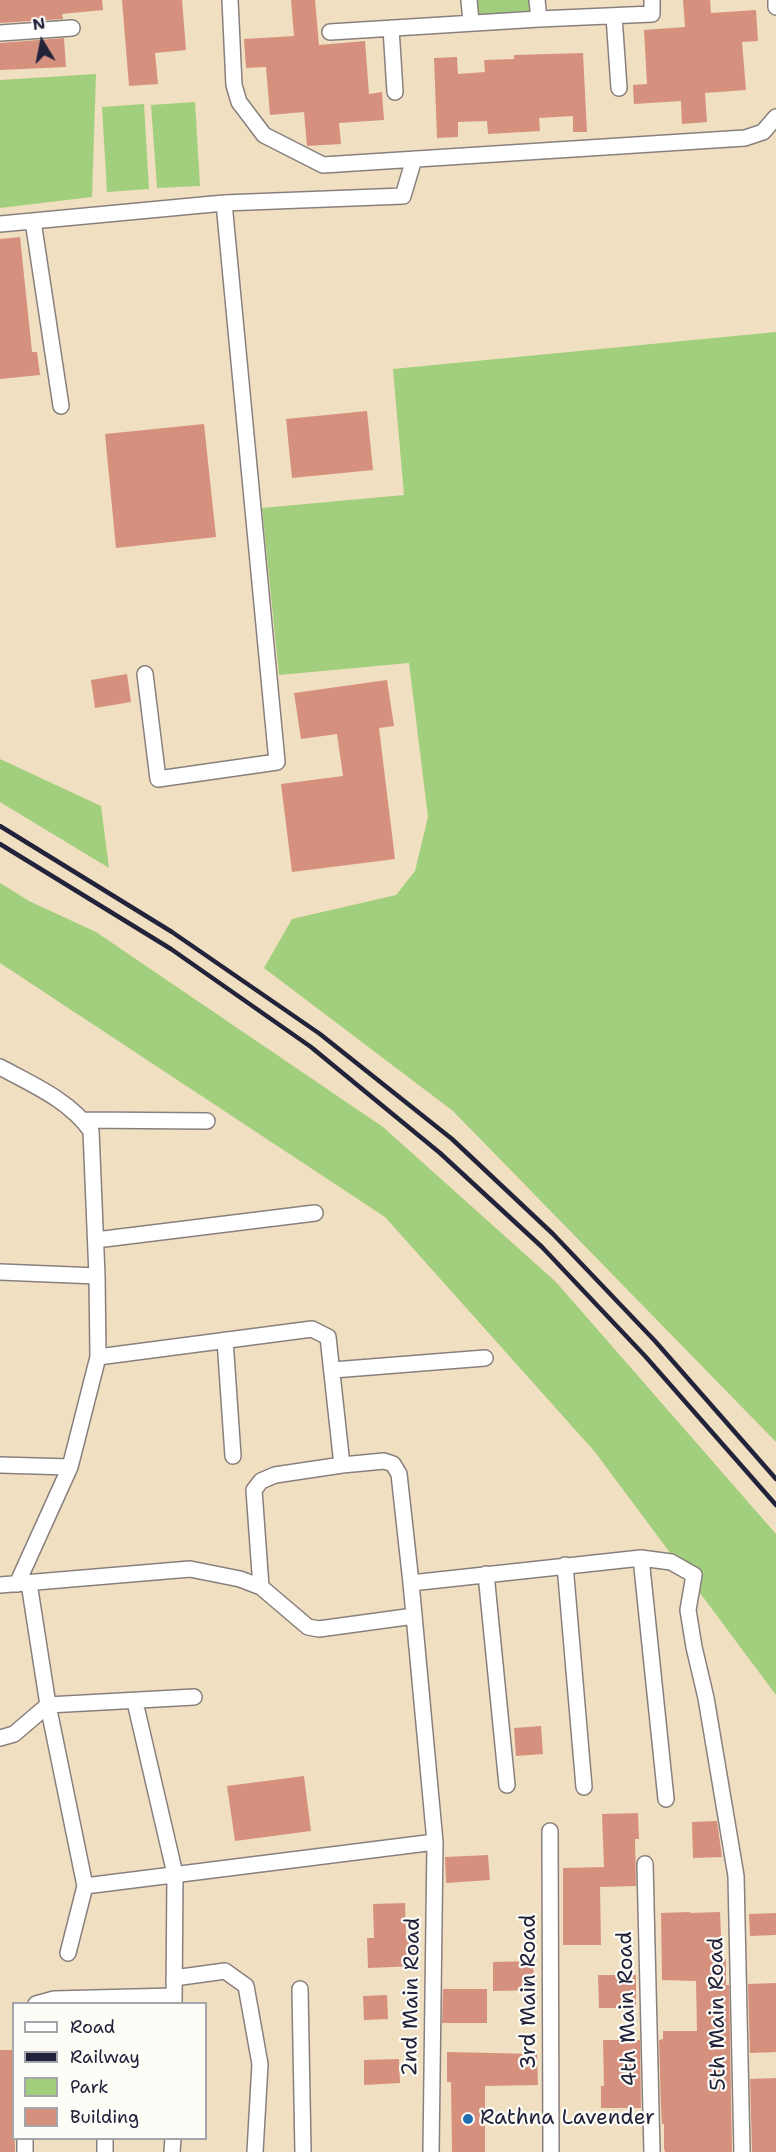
<!DOCTYPE html>
<html>
<head>
<meta charset="utf-8">
<style>
	body { margin:0 }
	#map { position:relative; width:776px; height:2152px; overflow:hidden; background:#f0dfc0; font-family:"Shantell Sans",sans-serif }
	canvas { display:block }
	.legend { position:absolute; left:12px; top:2002px; width:195px; height:138px; box-sizing:border-box; background:#fdfcf7; border:2px solid #a5a5ac; margin:0; padding:8px 10px; list-style:none; font-size:18px; color:#22223b }
	.legend li { display:flex; align-items:center; gap:12px; height:30px }
	.legend b { width:30px; border:2px solid #a5a5ac }
	.north { position:absolute; left:12px; top:12px; width:60px; height:60px; -webkit-text-stroke:4px #fdfcf7; paint-order:stroke; rotate:350deg; font-size:16px; font-weight:700; line-height:24px; text-align:center; color:#22223b }
	.north::after { content:''; display:block; margin:auto; width:21px; height:27px; background:#22223b; clip-path:polygon(50% 0,100% 100%,50% 72%,0 100%) }
</style>
</head>
<body>
<div id="map">
<canvas width="776" height="2152"></canvas>
<ul class="legend">
<li><b style="height:8px;background:#fff"></b>Road</li>
<li><b style="height:8px;background:#22223b"></b>Railway</li>
<li><b style="height:16px;background:#a2cf7d"></b>Park</li>
<li><b style="height:16px;background:#d6917e"></b>Building</li>
</ul>
<div class="north">N</div>
</div>
<script>
const ctx = document.querySelector('canvas').getContext('2d');
ctx.lineJoin = 'round';
function fill(path, color) { ctx.fillStyle = color; ctx.fill(path, 'evenodd'); }
function stroke(path, color, width, dash) { ctx.strokeStyle = color; ctx.lineWidth = width; ctx.lineCap = dash ? 'butt' : 'round'; ctx.setLineDash(dash || []); ctx.stroke(path); }
function drawText(font, color, halo, rows, align = 'center') {
  ctx.font = font + ' "Shantell Sans",sans-serif'; ctx.lineWidth = 4.5; ctx.setLineDash([]); ctx.textBaseline = 'middle'; ctx.strokeStyle = halo; ctx.fillStyle = color; for (const [text, x, y, turn = 0] of rows) {
    ctx.save(); ctx.translate(x, y); ctx.rotate((+turn || 0) * Math.PI / 180); ctx.textAlign = isNaN(turn) ? turn : align; if (halo) ctx.strokeText(text, 0, 0); ctx.fillText(text, 0, 0); ctx.restore();
  }
}
fill(new Path2D(`
	M 474,0 L 531,0 L 532,12 L 475,15 Z
	M 96,74 L 92,197 L 0,208 L 0,80 Z
	M 195,102 L 200,186 L 157,188 L 151,105 Z
	M 144,104 L 149,189 L 107,192 L 102,107 Z
	M 776,332 L 776,1442 L 453,1111 L 264,968 L 292,919 L 396,895 L 415,871 L 428,817 L 409,663 L 279,675 L 262,508 L 404,495 L 393,369 Z
	M 0,759 L 101,806 L 109,868 L 0,802 Z
	M 0,883 L 29,901 L 96,932 L 383,1127 L 556,1282 L 776,1534 L 776,1695 L 595,1452 L 385,1217 L 0,963 Z`), '#a2cf7d');
fill(new Path2D(`
	M 0,0 L 102,0 L 103,10 L 62,14 L 63,19 L 0,23 Z
	M 122,0 L 182,0 L 186,50 L 155,53 L 158,84 L 129,86 Z
	M 291,0 L 315,0 L 319,45 L 365,41 L 369,94 L 382,92 L 384,120 L 339,123 L 341,144 L 307,146 L 304,112 L 270,115 L 266,67 L 246,68 L 244,39 L 294,36 Z
	M 683,0 L 710,0 L 711,13 L 756,10 L 758,41 L 742,42 L 746,90 L 705,93 L 707,122 L 682,124 L 681,101 L 634,104 L 633,85 L 647,84 L 644,30 L 685,27 Z
	M 64,38 L 66,67 L 0,70 L 0,43 Z
	M 583,53 L 587,132 L 573,132 L 573,116 L 539,118 L 540,131 L 488,134 L 487,121 L 458,122 L 458,137 L 437,138 L 434,58 L 457,57 L 458,74 L 485,72 L 484,60 L 514,59 L 514,55 Z
	M 20,237 L 32,352 L 37,352 L 40,375 L 0,379 L 0,239 Z
	M 367,411 L 373,470 L 292,478 L 286,419 Z
	M 204,424 L 216,537 L 116,548 L 105,434 Z
	M 127,674 L 131,702 L 95,708 L 91,680 Z
	M 387,680 L 394,726 L 379,728 L 395,859 L 292,872 L 281,784 L 343,776 L 337,734 L 301,739 L 294,693 Z
	M 541,1726 L 543,1754 L 516,1756 L 514,1728 Z
	M 304,1776 L 311,1831 L 235,1841 L 227,1786 Z
	M 638,1813 L 639,1839 L 635,1839 L 636,1886 L 600,1887 L 601,1945 L 563,1945 L 563,1868 L 604,1867 L 602,1814 Z
	M 717,1821 L 722,1857 L 693,1858 L 692,1822 Z
	M 488,1855 L 490,1880 L 446,1883 L 445,1857 Z
	M 405,1903 L 406,1937 L 417,1936 L 418,1966 L 368,1968 L 367,1938 L 374,1938 L 373,1904 Z
	M 690,1912 L 690,1913 L 720,1912 L 722,1959 L 726,1959 L 726,1985 L 729,1985 L 732,2152 L 665,2152 L 664,2148 L 664,2124 L 662,2124 L 661,2108 L 659,2040 L 663,2039 L 663,2031 L 697,2031 L 696,1981 L 662,1980 L 661,1913 Z
	M 776,1913 L 776,1935 L 750,1936 L 749,1914 Z
	M 533,1961 L 534,1990 L 493,1991 L 493,1962 Z
	M 598,1975 L 636,1975 L 636,2008 L 599,2008 Z
	M 776,1983 L 776,2052 L 750,2053 L 748,1984 Z
	M 443,1989 L 487,1989 L 487,2023 L 442,2023 Z
	M 387,1995 L 388,2019 L 364,2020 L 363,1996 Z
	M 603,2040 L 640,2040 L 641,2108 L 601,2108 L 601,2086 L 604,2086 Z
	M 0,2050 L 13,2050 L 15,2152 L 0,2152 Z
	M 447,2052 L 537,2054 L 538,2085 L 485,2086 L 485,2152 L 452,2152 L 451,2082 L 447,2082 Z
	M 399,2059 L 400,2083 L 364,2085 L 364,2060 Z
	M 776,2078 L 776,2152 L 752,2152 L 750,2079 Z`), '#d6917e');
const street = new Path2D(`
	M 230,0 L 234,85 L 239,102 L 264,135 L 323,165 L 745,138 L 763,132 L 776,117
	M 469,0 L 471,22
	M 537,0 L 539,19 L 652,14 L 652,0
	M 776,0 L 776,7
	M 614,16 L 619,88
	M 391,28 L 395,92
	M 330,32 L 539,19
	M 0,33 L 72,28
	M 33,221 L 61,406
	M 0,224 L 224,203 L 403,196 L 414,159
	M 145,674 L 158,779 L 277,762 L 224,203
	M 0,1067 C 33,1085 69,1100 91,1131 L 97,1276
	M 83,1120 L 207,1121
	M 96,1240 L 315,1213
	M 0,1272 L 97,1276 L 98,1357 L 312,1329 L 328,1337 L 342,1465 L 384,1461 L 393,1464 L 399,1474 L 411,1583 L 435,1842 L 431,2152
	M 225,1340 L 233,1456
	M 333,1370 L 485,1358
	M 0,1465 L 70,1467
	M 641,1558 L 666,1799
	M 565,1565 L 584,1787
	M 486,1574 L 507,1785
	M 29,1583 L 48,1705 L 194,1697
	M 411,1583 L 641,1558 L 671,1562 L 694,1575 L 688,1610 L 694,1647 L 706,1698 L 736,1876 L 742,2152
	M 17,1584 L 70,1467 L 98,1357
	M 0,1585 L 190,1569 L 240,1579 L 261,1587 L 308,1627 L 319,1629 L 414,1616
	M 261,1587 L 254,1490 L 261,1481 L 275,1475 L 342,1465
	M 135,1702 L 175,1874 L 174,2004
	M 0,1738 L 14,1734 L 48,1705 L 85,1886 L 435,1842
	M 550,1831 L 551,2152
	M 645,1864 L 652,2152
	M 68,1953 L 85,1886
	M 174,1978 L 225,1971 L 246,1986 L 260,2064 L 255,2152
	M 300,1989 L 303,2152
	M 36,2004 L 54,1999 L 174,1996
	M 25,2152 L 25,2138
	M 105,2152 L 105,2138
	M 172,2152 L 173,2138`);
stroke(street, '#89807e', 18);
stroke(street, '#fff', 15);
stroke(new Path2D(`
	M 0,826 L 172,932 L 320,1034 L 452,1139 L 553,1234 L 655,1341 L 776,1479
	M 0,844 L 171,949 L 311,1047 L 440,1153 L 542,1247 L 645,1356 L 776,1505`), '#22223b', 4.5);
for (const [x, y, r, color] of [
	[468,2119,6,"#1f6fb2"]
]) { const dot = new Path2D(); dot.arc(x, y, r, 0, 2 * Math.PI); ctx.fillStyle = color; ctx.fill(dot); stroke(dot, '#fdfcf7', 2); }
drawText('21px', '#22223b', '#fdfcf7', [
	["3rd Main Road",530,1992,-90],
	["2nd Main Road",412,1997,-89],
	["4th Main Road",628,2009,-92],
	["5th Main Road",718,2014,-91]
]);
drawText('21px', '#22223b', '#fdfcf7', [
	["Rathna Lavender",480,2119]
], 'left');
</script>
</body>
</html>
